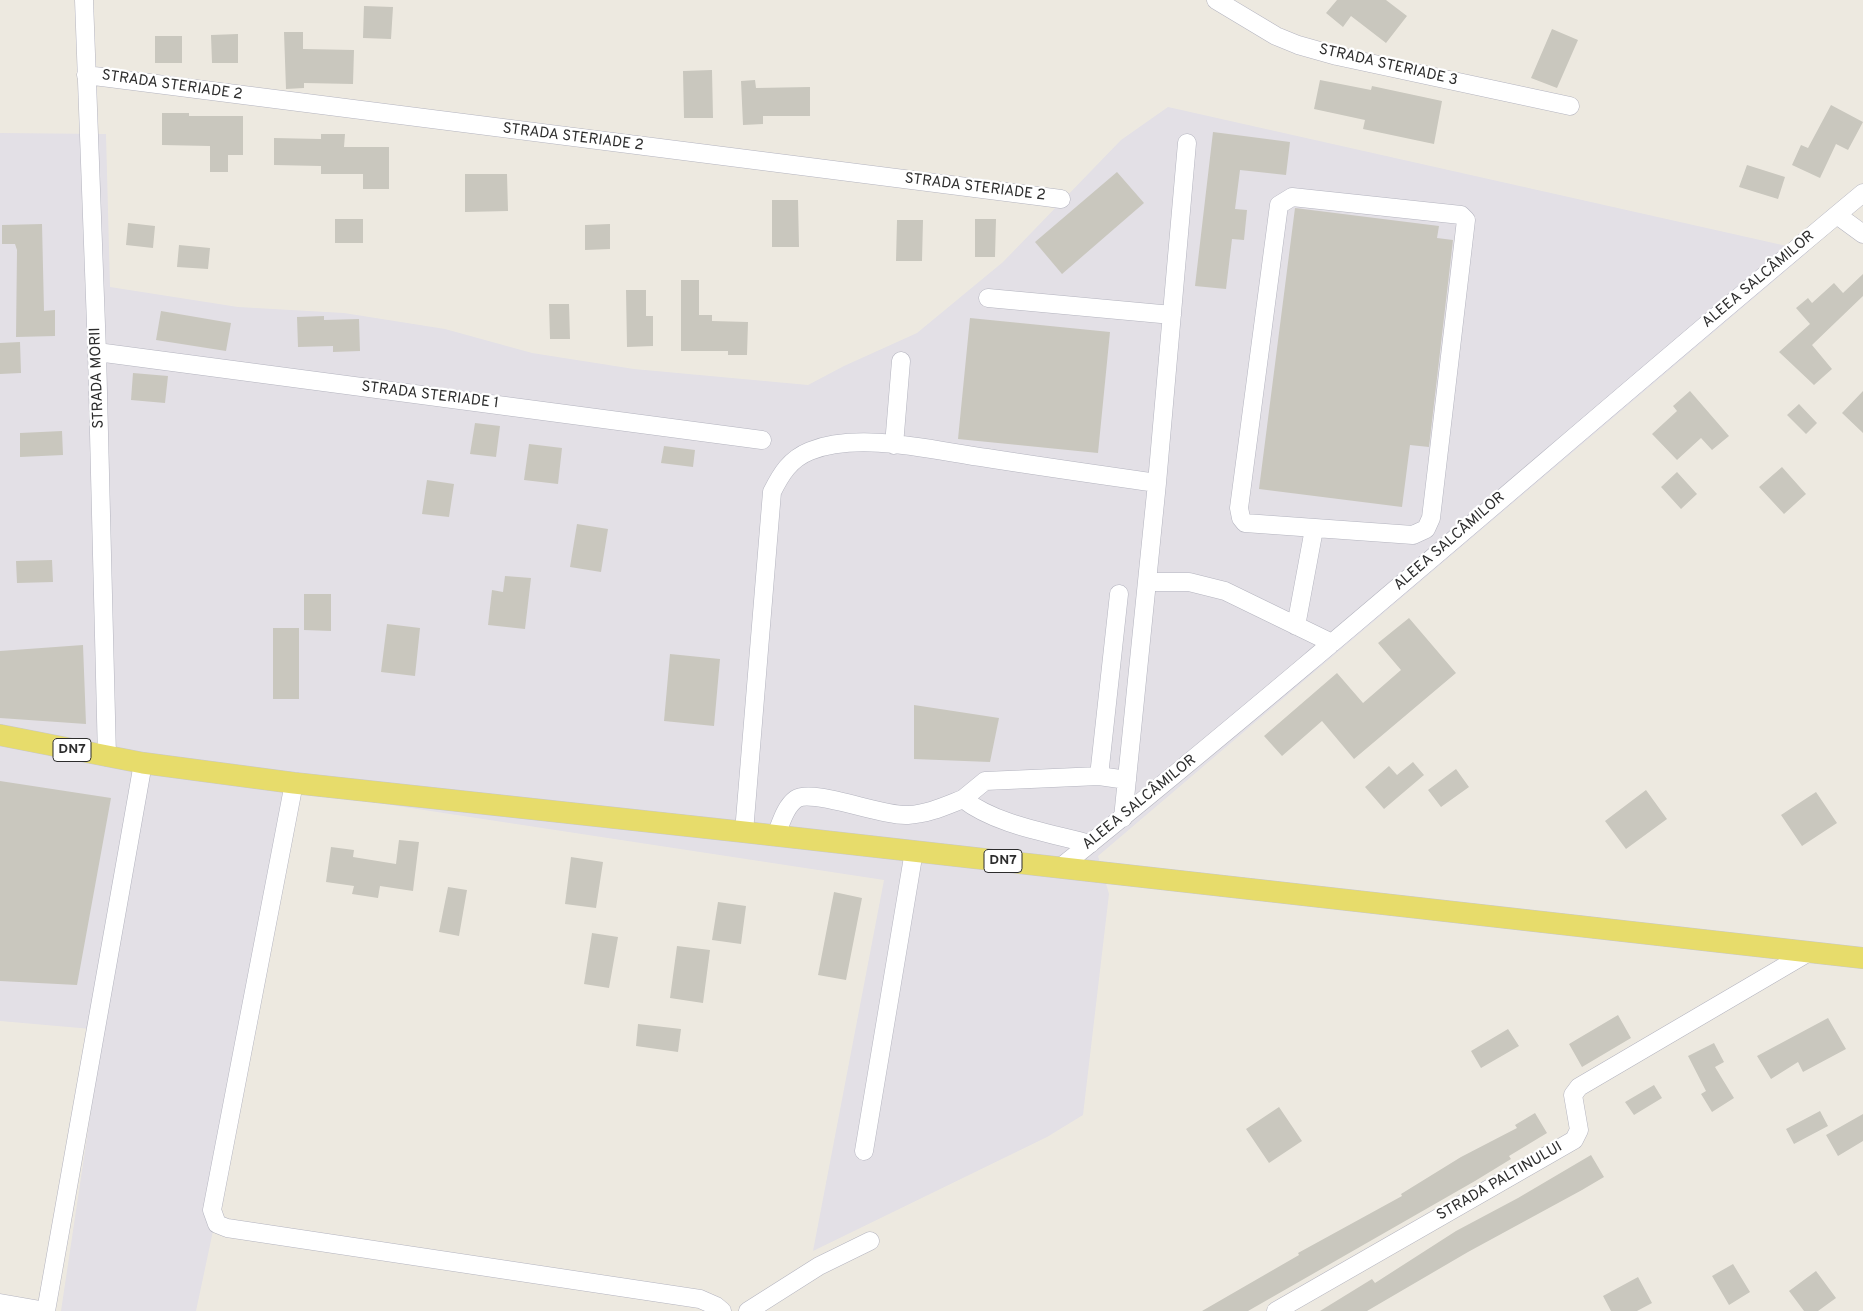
<!DOCTYPE html>
<html>
<head>
<meta charset="utf-8">
<style>
	body { margin:0 }
	canvas { display:block; background:#ede9e0 }
</style>
</head>
<body>
<canvas width="1863" height="1311"></canvas>
<script>
const ctx = document.querySelector('canvas').getContext('2d');
ctx.lineJoin = 'round';
function fill(path, color) { ctx.fillStyle = color; ctx.fill(path, 'evenodd'); }
function stroke(path, color, width, dash) { ctx.strokeStyle = color; ctx.lineWidth = width; ctx.lineCap = dash ? 'butt' : 'round'; ctx.setLineDash(dash || []); ctx.stroke(path); }
function drawText(font, color, halo, rows, align = 'center') {
  ctx.font = font + ' Overpass,sans-serif'; ctx.lineWidth = 4.5; ctx.setLineDash([]); ctx.textBaseline = 'middle'; ctx.strokeStyle = halo; ctx.fillStyle = color; for (const [text, x, y, turn = 0] of rows) {
    ctx.save(); ctx.translate(x, y); ctx.rotate((+turn || 0) * Math.PI / 180); ctx.textAlign = isNaN(turn) ? turn : align; if (halo) ctx.strokeText(text, 0, 0); ctx.fillText(text, 0, 0); ctx.restore();
  }
}
fill(new Path2D(`
	M 1168,107 L 1809,251 L 1098,856 L 1109,894 L 1083,1115 L 1047,1137 L 813,1251 L 884,880 L 299,791 L 245,1080 L 196,1311 L 61,1311 L 103,1030 L 0,1021 L 0,133 L 106,134 L 110,287 L 238,307 L 344,313 L 445,329 L 532,353 L 634,369 L 808,385 L 844,366 L 917,333 L 1003,262 L 1121,140 Z`), '#e3e0e6');
fill(new Path2D(`
	M 1337,0 L 1386,0 L 1407,16 L 1386,43 L 1351,16 L 1343,27 L 1326,13 Z
	M 364,6 L 393,7 L 391,39 L 363,38 Z
	M 1552,29 L 1578,40 L 1557,88 L 1531,78 Z
	M 284,32 L 303,32 L 303,49 L 354,50 L 353,84 L 304,83 L 304,88 L 286,89 Z
	M 238,34 L 238,63 L 212,63 L 211,35 Z
	M 155,36 L 182,36 L 182,63 L 155,63 Z
	M 712,70 L 713,118 L 684,118 L 683,71 Z
	M 755,80 L 756,88 L 810,87 L 810,116 L 763,116 L 763,124 L 743,125 L 741,81 Z
	M 1320,80 L 1371,90 L 1372,86 L 1442,101 L 1434,144 L 1363,129 L 1365,120 L 1314,109 Z
	M 1831,105 L 1863,122 L 1848,150 L 1836,144 L 1820,178 L 1792,165 L 1801,145 L 1808,148 Z
	M 162,113 L 189,113 L 189,116 L 243,116 L 243,155 L 228,155 L 228,172 L 210,172 L 210,146 L 162,145 Z
	M 1213,132 L 1290,142 L 1286,175 L 1240,170 L 1235,209 L 1247,210 L 1244,240 L 1232,239 L 1226,289 L 1195,286 Z
	M 321,134 L 345,134 L 344,147 L 389,147 L 389,189 L 363,189 L 363,174 L 321,174 L 321,166 L 274,165 L 274,138 L 321,139 Z
	M 1747,165 L 1785,177 L 1778,199 L 1739,187 Z
	M 1117,172 L 1144,203 L 1062,274 L 1035,242 Z
	M 465,174 L 507,174 L 508,211 L 465,212 Z
	M 772,200 L 798,200 L 799,247 L 772,247 Z
	M 1295,208 L 1439,226 L 1437,238 L 1453,240 L 1429,447 L 1410,445 L 1402,507 L 1259,489 Z
	M 335,219 L 363,219 L 363,243 L 335,243 Z
	M 975,219 L 996,219 L 995,257 L 975,257 Z
	M 897,220 L 923,220 L 922,261 L 896,261 Z
	M 128,223 L 155,226 L 153,248 L 126,245 Z
	M 42,224 L 44,311 L 55,310 L 55,336 L 16,337 L 17,250 L 15,244 L 2,244 L 2,225 Z
	M 610,224 L 610,249 L 585,250 L 585,225 Z
	M 179,245 L 210,248 L 208,269 L 177,267 Z
	M 1863,274 L 1863,296 L 1812,345 L 1832,369 L 1814,385 L 1779,352 L 1810,324 L 1796,308 L 1808,298 L 1812,303 L 1834,283 L 1843,293 Z
	M 681,280 L 699,280 L 699,315 L 712,315 L 712,321 L 748,322 L 747,355 L 728,355 L 728,351 L 681,351 Z
	M 626,290 L 646,290 L 646,316 L 653,316 L 653,346 L 627,347 Z
	M 549,304 L 569,304 L 570,339 L 550,339 Z
	M 161,311 L 231,323 L 226,351 L 156,340 Z
	M 324,316 L 324,320 L 359,319 L 360,351 L 333,352 L 333,346 L 298,347 L 297,317 Z
	M 970,318 L 1110,332 L 1098,453 L 958,439 Z
	M 20,342 L 21,373 L 0,374 L 0,343 Z
	M 133,373 L 168,376 L 165,403 L 131,400 Z
	M 1690,391 L 1729,436 L 1712,450 L 1701,438 L 1677,460 L 1652,434 L 1677,411 L 1673,406 Z
	M 1863,391 L 1863,433 L 1842,413 Z
	M 1799,404 L 1817,423 L 1806,434 L 1787,415 Z
	M 475,423 L 500,426 L 496,457 L 470,454 Z
	M 62,431 L 63,455 L 20,457 L 20,433 Z
	M 529,444 L 562,448 L 558,484 L 524,480 Z
	M 664,446 L 695,450 L 693,467 L 661,463 Z
	M 1782,467 L 1806,494 L 1784,514 L 1759,487 Z
	M 1677,472 L 1697,494 L 1681,509 L 1661,487 Z
	M 427,480 L 454,484 L 449,517 L 422,514 Z
	M 577,524 L 608,529 L 601,572 L 570,567 Z
	M 52,560 L 53,582 L 17,583 L 16,561 Z
	M 505,576 L 531,578 L 525,629 L 488,625 L 492,590 L 503,592 Z
	M 304,594 L 331,594 L 331,631 L 304,630 Z
	M 1409,618 L 1456,673 L 1354,759 L 1322,721 L 1282,756 L 1264,736 L 1337,673 L 1363,703 L 1401,670 L 1378,643 Z
	M 387,624 L 420,628 L 415,676 L 381,672 Z
	M 273,628 L 299,628 L 299,699 L 273,699 Z
	M 83,645 L 86,724 L 0,718 L 0,651 Z
	M 670,654 L 720,659 L 714,726 L 664,721 Z
	M 914,705 L 999,718 L 990,762 L 914,759 Z
	M 1413,762 L 1424,775 L 1384,809 L 1365,787 L 1389,766 L 1397,775 Z
	M 1456,769 L 1469,787 L 1441,807 L 1428,790 Z
	M 0,781 L 111,798 L 77,985 L 0,981 Z
	M 1646,790 L 1667,819 L 1626,849 L 1605,821 Z
	M 1816,792 L 1837,823 L 1802,846 L 1781,815 Z
	M 399,840 L 419,842 L 413,891 L 380,886 L 378,898 L 352,894 L 354,886 L 326,882 L 331,847 L 354,850 L 353,857 L 396,864 Z
	M 571,857 L 603,862 L 596,908 L 565,904 Z
	M 448,887 L 467,890 L 459,936 L 439,932 Z
	M 834,892 L 862,898 L 846,980 L 818,975 Z
	M 718,902 L 746,906 L 741,944 L 712,940 Z
	M 592,933 L 618,937 L 609,988 L 584,984 Z
	M 677,946 L 710,950 L 703,1003 L 670,998 Z
	M 1618,1015 L 1631,1038 L 1582,1067 L 1569,1044 Z
	M 1828,1018 L 1846,1049 L 1803,1072 L 1798,1062 L 1771,1079 L 1757,1056 Z
	M 638,1024 L 681,1029 L 678,1052 L 636,1046 Z
	M 1508,1029 L 1519,1046 L 1481,1068 L 1471,1051 Z
	M 1714,1043 L 1724,1062 L 1715,1067 L 1734,1098 L 1712,1112 L 1701,1094 L 1706,1091 L 1688,1056 Z
	M 1654,1085 L 1662,1098 L 1634,1115 L 1625,1102 Z
	M 1279,1107 L 1302,1141 L 1269,1163 L 1246,1129 Z
	M 1820,1111 L 1828,1126 L 1794,1144 L 1786,1129 Z
	M 1535,1113 L 1547,1133 L 1509,1156 L 1511,1159 L 1475,1181 L 1248,1311 L 1202,1311 L 1299,1255 L 1298,1253 L 1402,1196 L 1401,1194 L 1461,1157 L 1517,1128 L 1515,1125 Z
	M 1863,1114 L 1863,1141 L 1838,1156 L 1826,1135 Z
	M 1591,1155 L 1604,1177 L 1582,1190 L 1468,1252 L 1367,1311 L 1320,1311 L 1372,1279 L 1375,1283 L 1456,1231 L 1518,1198 Z
	M 1733,1264 L 1750,1292 L 1729,1305 L 1712,1276 Z
	M 1816,1271 L 1836,1298 L 1818,1311 L 1804,1311 L 1789,1291 Z
	M 1638,1277 L 1652,1303 L 1637,1311 L 1611,1311 L 1603,1296 Z`), '#c9c7be');
const minor = new Path2D(`
	M 84,0 L 97,352 L 107,757
	M 1216,0 L 1276,36 L 1298,45 L 1337,56 L 1570,106
	M 86,75 L 1061,199
	M 1292,197 L 1461,215 L 1466,220 L 1431,518 L 1426,529 L 1413,535 L 1245,523 L 1241,518 L 1239,508 L 1279,205 Z
	M 1837,215 L 1863,234
	M 988,298 L 1172,315
	M 97,352 L 762,440
	M 894,445 L 901,361
	M 1147,582 L 1189,582 L 1225,591 L 1332,643
	M 1119,594 L 1099,776 L 1127,780
	M 1296,626 L 1314,529
	M 294,783 L 212,1210 L 217,1224 L 227,1228 L 700,1299 L 716,1306 L 722,1311
	M 963,799 L 985,781 L 1099,776
	M 1123,818 L 1157,483 L 1187,143
	M 744,832 L 772,492 C 781,474 790,459 810,451 C 860,431 935,451 987,458 C 1044,467 1101,475 1157,483
	M 776,835 C 781,823 785,807 796,799 C 813,788 883,817 908,815 C 928,814 945,806 963,799 C 996,825 1050,833 1090,844
	M 1061,867 C 1333,648 1595,416 1863,193
	M 864,1151 L 914,851
	M 0,1303 L 46,1311
	M 46,1311 L 143,763
	M 748,1311 L 819,1266 L 870,1241
	M 1276,1311 L 1574,1140 L 1579,1130 L 1573,1095 L 1579,1087 L 1809,952`);
const major = new Path2D(`
	M 0,735 L 143,763 L 294,783 L 744,832 L 1863,958`);
stroke(minor, '#b4b4bf', 19);
stroke(major, '#c8c8c8', 22);
stroke(minor, '#fff', 18);
stroke(major, '#e7dc6b', 21);
for (const [x, y, w] of [
	[72,750,38],
	[1003,861,38]
]) { const box = new Path2D(); box.roundRect(x - w / 2, y - 11.5, w, 23, 4); ctx.fillStyle = '#fff'; ctx.fill(box); stroke(box, '#2d2d2d', 1); }
drawText('bold 14px', '#2d2d2d', null, [
	["DN7",72,750],
	["DN7",1003,861]
]);
drawText('15px', '#2d2d2d', '#fff', [
	["STRADA STERIADE 3",1388,66,13],
	["STRADA STERIADE 2",172,86,8],
	["STRADA STERIADE 2",573,138,7],
	["STRADA STERIADE 2",975,188,7],
	["ALEEA SALCÂMILOR",1759,280,-40],
	["STRADA MORII",98,378,-92],
	["STRADA STERIADE 1",430,396,7],
	["ALEEA SALCÂMILOR",1450,542,-41],
	["ALEEA SALCÂMILOR",1140,803,-39],
	["STRADA PALTINULUI",1500,1182,-30]
]);
</script>
</body>
</html>
